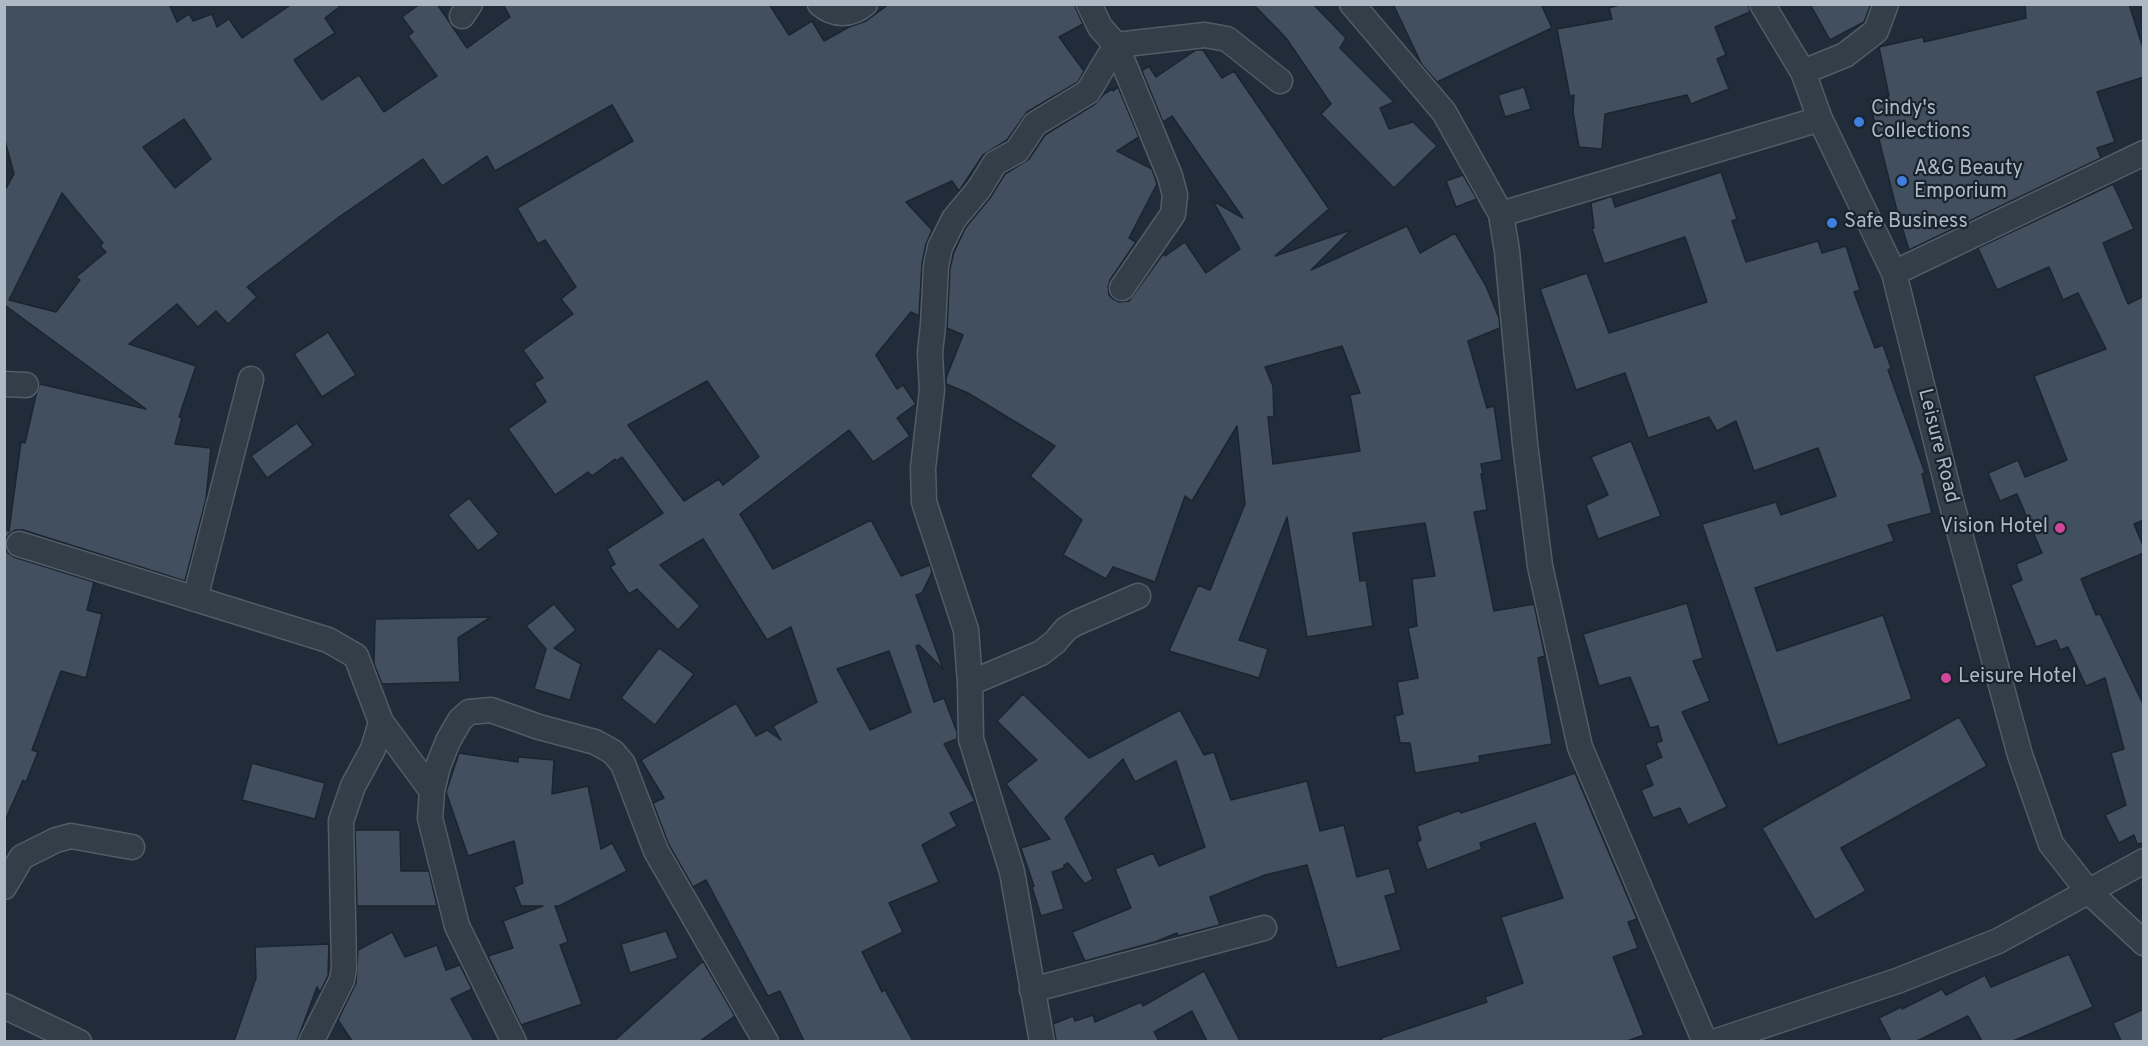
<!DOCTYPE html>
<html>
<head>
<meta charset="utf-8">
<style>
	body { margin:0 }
	#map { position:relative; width:2148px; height:1046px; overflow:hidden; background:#202c39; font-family:Overpass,sans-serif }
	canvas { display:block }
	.frame { position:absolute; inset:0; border:6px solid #aeb9c6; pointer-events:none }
</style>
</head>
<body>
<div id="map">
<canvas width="2148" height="1046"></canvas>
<div class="frame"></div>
</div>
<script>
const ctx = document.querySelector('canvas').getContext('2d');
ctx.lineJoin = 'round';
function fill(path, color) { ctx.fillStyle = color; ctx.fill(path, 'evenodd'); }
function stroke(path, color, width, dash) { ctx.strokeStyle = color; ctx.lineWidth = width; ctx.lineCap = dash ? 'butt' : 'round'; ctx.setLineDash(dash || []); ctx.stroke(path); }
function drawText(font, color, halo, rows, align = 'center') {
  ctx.font = font + ' Overpass,sans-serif'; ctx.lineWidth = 4.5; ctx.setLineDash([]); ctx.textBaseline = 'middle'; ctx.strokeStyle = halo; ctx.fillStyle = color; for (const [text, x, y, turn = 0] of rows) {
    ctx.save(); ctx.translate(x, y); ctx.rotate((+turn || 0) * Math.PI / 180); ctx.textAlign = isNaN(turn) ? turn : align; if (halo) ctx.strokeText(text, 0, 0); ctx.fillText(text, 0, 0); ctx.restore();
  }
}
const building = new Path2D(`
	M 4,4 L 169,4 L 177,22 L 189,14 L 193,21 L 212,14 L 217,27 L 229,19 L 242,38 L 292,4 L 343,4 L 325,18 L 335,33 L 294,60 L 322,100 L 359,75 L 384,112 L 437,76 L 408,36 L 413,32 L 402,17 L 420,4 L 437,4 L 467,48 L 510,17 L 503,4 L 769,4 L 789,35 L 812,21 L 824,41 L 849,27 L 866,21 L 889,4 L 1074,4 L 1083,24 L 1059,37 L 1084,71 L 1078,82 L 1027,112 L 1007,140 L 983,155 L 959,191 L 952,181 L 906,202 L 932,230 L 926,244 L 922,263 L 919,316 L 911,312 L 876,355 L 897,389 L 903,385 L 916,404 L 897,418 L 910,436 L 873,462 L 849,430 L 740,514 L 773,569 L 871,520 L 901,576 L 930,565 L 932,572 L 922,593 L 916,595 L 943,669 L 919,645 L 916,646 L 934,702 L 944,698 L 957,732 L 957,739 L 944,744 L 975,801 L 950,813 L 957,826 L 922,845 L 939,882 L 889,903 L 903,932 L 862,952 L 882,992 L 885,990 L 913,1041 L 804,1041 L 780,991 L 768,996 L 706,880 L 693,887 L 668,843 L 653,803 L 664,798 L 641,760 L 736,703 L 756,736 L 767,730 L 781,740 L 773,726 L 817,702 L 791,627 L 767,640 L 703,539 L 660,565 L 700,606 L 678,630 L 637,589 L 629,594 L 610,567 L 615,564 L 607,549 L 663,513 L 622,457 L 616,461 L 615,459 L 592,476 L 588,472 L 555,495 L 508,429 L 546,402 L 534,383 L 543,378 L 523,350 L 573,314 L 561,299 L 576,287 L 545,240 L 538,244 L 517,208 L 633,141 L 612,105 L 495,171 L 487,156 L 442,186 L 423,159 L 339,217 L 247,287 L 257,297 L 228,324 L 216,311 L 198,327 L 177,304 L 129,344 L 196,366 L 179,417 L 182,418 L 175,444 L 211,448 L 206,499 L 185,581 L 23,530 L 15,530 L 9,534 L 6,539 L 5,547 L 8,553 L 14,557 L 94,582 L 87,610 L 102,614 L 86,678 L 61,671 L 32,750 L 38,752 L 26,782 L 23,780 L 4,823 L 4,529 L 9,531 L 21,442 L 25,443 L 36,395 L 40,384 L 146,409 L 6,306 L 4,310 L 4,192 L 14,174 L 4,137 ZM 184,119 L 211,159 L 175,188 L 143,147 ZM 62,193 L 103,243 L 100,246 L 106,252 L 76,277 L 80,280 L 56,312 L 9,300 ZM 707,381 L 759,457 L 723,485 L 719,479 L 684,501 L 628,425 ZM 889,651 L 911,712 L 870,730 L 837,669 Z
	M 1253,4 L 1313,4 L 1346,38 L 1340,48 L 1394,102 L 1380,108 L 1389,129 L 1413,122 L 1437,146 L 1394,188 L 1321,114 L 1331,104 L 1286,38 Z
	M 1393,4 L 1541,4 L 1552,28 L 1437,82 L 1422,65 Z
	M 1623,4 L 1748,4 L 1750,12 L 1715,27 L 1726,55 L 1717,59 L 1729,89 L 1691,104 L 1687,95 L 1605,114 L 1602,149 L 1579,147 L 1573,112 L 1574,95 L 1570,97 L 1557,29 L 1612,19 L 1609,8 Z
	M 1810,4 L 1871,4 L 1864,22 L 1830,40 Z
	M 2025,4 L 2129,4 L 2144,51 L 2144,77 L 2097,92 L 2115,142 L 2097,148 L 2101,158 L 1909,250 L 1897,211 L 1869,100 L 1889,96 L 1879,47 L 1923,37 L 1924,42 L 2026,18 Z
	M 1196,50 L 1203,50 L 1222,78 L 1234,71 L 1329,209 L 1275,256 L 1351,230 L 1311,270 L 1407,226 L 1420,253 L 1455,233 L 1486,286 L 1499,318 L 1500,328 L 1468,341 L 1487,408 L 1494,406 L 1502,460 L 1481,464 L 1483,474 L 1481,474 L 1487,510 L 1474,512 L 1494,611 L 1534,604 L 1545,656 L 1538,658 L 1552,744 L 1479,756 L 1480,762 L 1415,773 L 1410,743 L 1400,743 L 1395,716 L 1403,714 L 1397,682 L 1418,678 L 1408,628 L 1417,626 L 1412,579 L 1435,576 L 1425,523 L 1353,533 L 1360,581 L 1366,580 L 1373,626 L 1307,637 L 1287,517 L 1239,640 L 1268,649 L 1259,678 L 1169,651 L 1198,585 L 1210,590 L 1245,504 L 1237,426 L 1192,501 L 1185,496 L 1155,582 L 1113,567 L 1106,579 L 1063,555 L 1082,520 L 1030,476 L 1055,446 L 968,393 L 946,384 L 946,378 L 963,335 L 947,328 L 950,268 L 954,252 L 966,227 L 990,198 L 1005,174 L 1029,159 L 1045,135 L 1095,104 L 1104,94 L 1112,89 L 1113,91 L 1118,87 L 1139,137 L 1117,151 L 1152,169 L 1157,184 L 1129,238 L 1136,242 L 1110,280 L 1108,287 L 1109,295 L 1113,299 L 1120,302 L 1129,301 L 1163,254 L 1165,256 L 1185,242 L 1206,273 L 1240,249 L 1213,201 L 1243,218 L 1172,116 L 1163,122 L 1142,71 L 1149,66 L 1156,77 ZM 1342,346 L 1360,393 L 1350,395 L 1360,451 L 1273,464 L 1268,417 L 1274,417 L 1273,386 L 1265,367 Z
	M 1524,87 L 1531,109 L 1505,117 L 1498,95 Z
	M 1721,172 L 1737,219 L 1732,221 L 1746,262 L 1818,241 L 1822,253 L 1846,246 L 1860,290 L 1854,292 L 1875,348 L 1883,345 L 1891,368 L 1888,370 L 1925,473 L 1922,474 L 1932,513 L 1888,525 L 1894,541 L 1755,588 L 1777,651 L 1883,615 L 1912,699 L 1778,745 L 1702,524 L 1776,502 L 1781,515 L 1836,496 L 1818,448 L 1754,471 L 1736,421 L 1717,431 L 1709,417 L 1648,438 L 1625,373 L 1576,390 L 1540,289 L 1587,273 L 1609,333 L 1707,302 L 1685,237 L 1604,264 L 1592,229 L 1594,228 L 1591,203 L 1612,196 L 1615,207 Z
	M 1463,175 L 1477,199 L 1456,207 L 1446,181 Z
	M 2113,184 L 2134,229 L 2103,243 L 2128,304 L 2144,296 L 2144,520 L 2134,524 L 2144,548 L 2144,553 L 2081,579 L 2096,615 L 2100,614 L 2144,706 L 2144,843 L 2137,844 L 2134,835 L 2119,843 L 2105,815 L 2126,805 L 2111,753 L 2124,749 L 2105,678 L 2086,686 L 2068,647 L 2060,650 L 2056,640 L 2036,647 L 2011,585 L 2022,580 L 2016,564 L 2042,553 L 2017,494 L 2000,501 L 1988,473 L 2018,460 L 2025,477 L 2067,460 L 2034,376 L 2106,349 L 2078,293 L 2063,300 L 2049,267 L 1997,290 L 1978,248 Z
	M 328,332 L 356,375 L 322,397 L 294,354 Z
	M 297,423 L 313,445 L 267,478 L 251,456 Z
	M 1631,441 L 1661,516 L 1598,539 L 1586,505 L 1608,495 L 1591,457 Z
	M 469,498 L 499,534 L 478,551 L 448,515 Z
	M 1687,603 L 1703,658 L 1693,661 L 1710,701 L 1682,712 L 1727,807 L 1688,825 L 1680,808 L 1653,818 L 1641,790 L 1653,785 L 1645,765 L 1662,757 L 1656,743 L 1662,741 L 1658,726 L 1650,728 L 1630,677 L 1599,686 L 1583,634 Z
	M 554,604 L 576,630 L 554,648 L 581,664 L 570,700 L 534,689 L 546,649 L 526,626 Z
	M 491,617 L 458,638 L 460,682 L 382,684 L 374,664 L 375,619 Z
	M 659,648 L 694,674 L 655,725 L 621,698 Z
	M 1023,694 L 1089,758 L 1180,710 L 1204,755 L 1214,752 L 1231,800 L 1307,781 L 1320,831 L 1344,825 L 1357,877 L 1389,868 L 1396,893 L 1385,896 L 1401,950 L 1337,968 L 1307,865 L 1265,875 L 1210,897 L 1220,925 L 1178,936 L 1177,933 L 1155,942 L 1085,961 L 1072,932 L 1131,908 L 1115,869 L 1153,853 L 1159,866 L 1205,847 L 1176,761 L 1135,782 L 1123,759 L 1065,818 L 1093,879 L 1085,884 L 1068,863 L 1064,865 L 1064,868 L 1052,872 L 1064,909 L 1041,916 L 1032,887 L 1034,886 L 1021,848 L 1050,839 L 1006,784 L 1037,760 L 997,721 Z
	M 1959,717 L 1987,766 L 1841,848 L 1866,891 L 1815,920 L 1762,828 Z
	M 459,753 L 518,762 L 518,757 L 554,760 L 552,794 L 588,786 L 601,849 L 612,843 L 627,871 L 559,906 L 555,906 L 568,942 L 560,945 L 582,1004 L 521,1025 L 488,956 L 513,948 L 503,921 L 543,906 L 521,906 L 514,887 L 523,883 L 514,841 L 468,856 L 446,792 Z
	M 252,763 L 325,783 L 315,819 L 242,800 Z
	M 1575,773 L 1637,919 L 1628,922 L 1638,948 L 1613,957 L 1644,1035 L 1627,1041 L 1382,1041 L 1381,1038 L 1487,1002 L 1485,997 L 1523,983 L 1501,917 L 1563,898 L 1535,823 L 1480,843 L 1482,849 L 1427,870 L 1417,842 L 1421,840 L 1417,826 L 1460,810 L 1461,813 L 1488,804 Z
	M 355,830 L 400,830 L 401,871 L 429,871 L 437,906 L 357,906 Z
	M 666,931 L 678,958 L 630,973 L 621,944 Z
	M 392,932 L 405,957 L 437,945 L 446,970 L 460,965 L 472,989 L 451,999 L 474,1041 L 352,1041 L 338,1020 L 356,983 L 358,950 Z
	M 329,944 L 328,976 L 320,992 L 317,987 L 297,1041 L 234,1041 L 256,978 L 255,947 Z
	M 2069,954 L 2093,1007 L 2013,1041 L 1982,1041 L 1968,1016 L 1917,1041 L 1891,1041 L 1879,1018 L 1901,1007 L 1902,1009 L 1942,989 L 1946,995 L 1985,975 L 1991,987 Z
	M 703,961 L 735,1016 L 700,1041 L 614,1041 Z
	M 1204,971 L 1240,1041 L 1207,1041 L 1192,1011 L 1154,1032 L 1159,1041 L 1056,1041 L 1053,1024 L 1073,1016 L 1075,1021 L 1093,1015 L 1095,1022 L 1141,1002 L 1143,1006 Z
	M 2144,1009 L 2144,1041 L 2121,1041 L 2113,1023 Z`);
fill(building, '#414f5e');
stroke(building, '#1b2530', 1.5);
const street = new Path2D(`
	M 820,4 C 834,16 851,16 865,4
	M 1352,4 L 1444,112 L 1501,214 L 1507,251 L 1525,444 L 1540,566 L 1580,747 L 1705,1042
	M 1762,4 L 1803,72 L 1820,119 L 1894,273 L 1951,501 L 2020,755 L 2051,844 L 2088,891 L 2144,943
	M 462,16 L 470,4
	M 1803,72 L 1845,55 L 1876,31 L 1886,4
	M 1501,214 L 1820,119
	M 1894,273 L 2144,153
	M 1122,288 L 1173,214 L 1175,195 L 1170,176 L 1116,45 L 1205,35 L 1227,39 L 1280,81
	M 4,384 L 26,385
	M 19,544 L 328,640 L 356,656 L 381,722 L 373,749 L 353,786 L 341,821 L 344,968 L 342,980 L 311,1042
	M 195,599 L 251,379
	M 970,683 L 1041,653 L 1055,642 L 1066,629 L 1076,623 L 1138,596
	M 381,722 L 432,791
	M 4,887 L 22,857 L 56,840 L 71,836 L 132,847
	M 1032,990 L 1264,928
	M 4,1006 L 79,1042
	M 514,1042 L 457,926 L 430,818 L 432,791 L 438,766 L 448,741 L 460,720 L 469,712 L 491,710 L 539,727 L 595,742 L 613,752 L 623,764 L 656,851 L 766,1042
	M 1042,1042 L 1012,872 L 971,739 L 970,683 L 966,630 L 924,502 L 923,468 L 932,390 L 930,353 L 933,325 L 936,266 L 940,247 L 954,219 L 979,189 L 995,163 L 1017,151 L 1035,124 L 1088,92 L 1116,45 L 1100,27 L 1089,4
	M 1714,1042 L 1897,981 L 1998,941 L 2144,861`);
stroke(street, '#515c67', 27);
stroke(street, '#343e49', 24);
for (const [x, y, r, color] of [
	[1859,122,6,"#3f7fe0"],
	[1902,181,6,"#3f7fe0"],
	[1832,223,6,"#3f7fe0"],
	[2060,528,6,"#d1479c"],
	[1946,678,6,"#d1479c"]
]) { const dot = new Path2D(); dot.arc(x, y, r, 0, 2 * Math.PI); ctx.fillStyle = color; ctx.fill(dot); stroke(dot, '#19232e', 2); }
drawText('20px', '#aeb9c6', '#19232e', [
	["Cindy's",1871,110],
	["Collections",1871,133],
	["A&G Beauty",1914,170],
	["Emporium",1914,193],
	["Safe Business",1844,223],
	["Vision Hotel",2048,528,"right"],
	["Leisure Hotel",1958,678]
], 'left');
drawText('20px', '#aeb9c6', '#19232e', [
	["Leisure Road",1937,446,76]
]);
</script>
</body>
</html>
